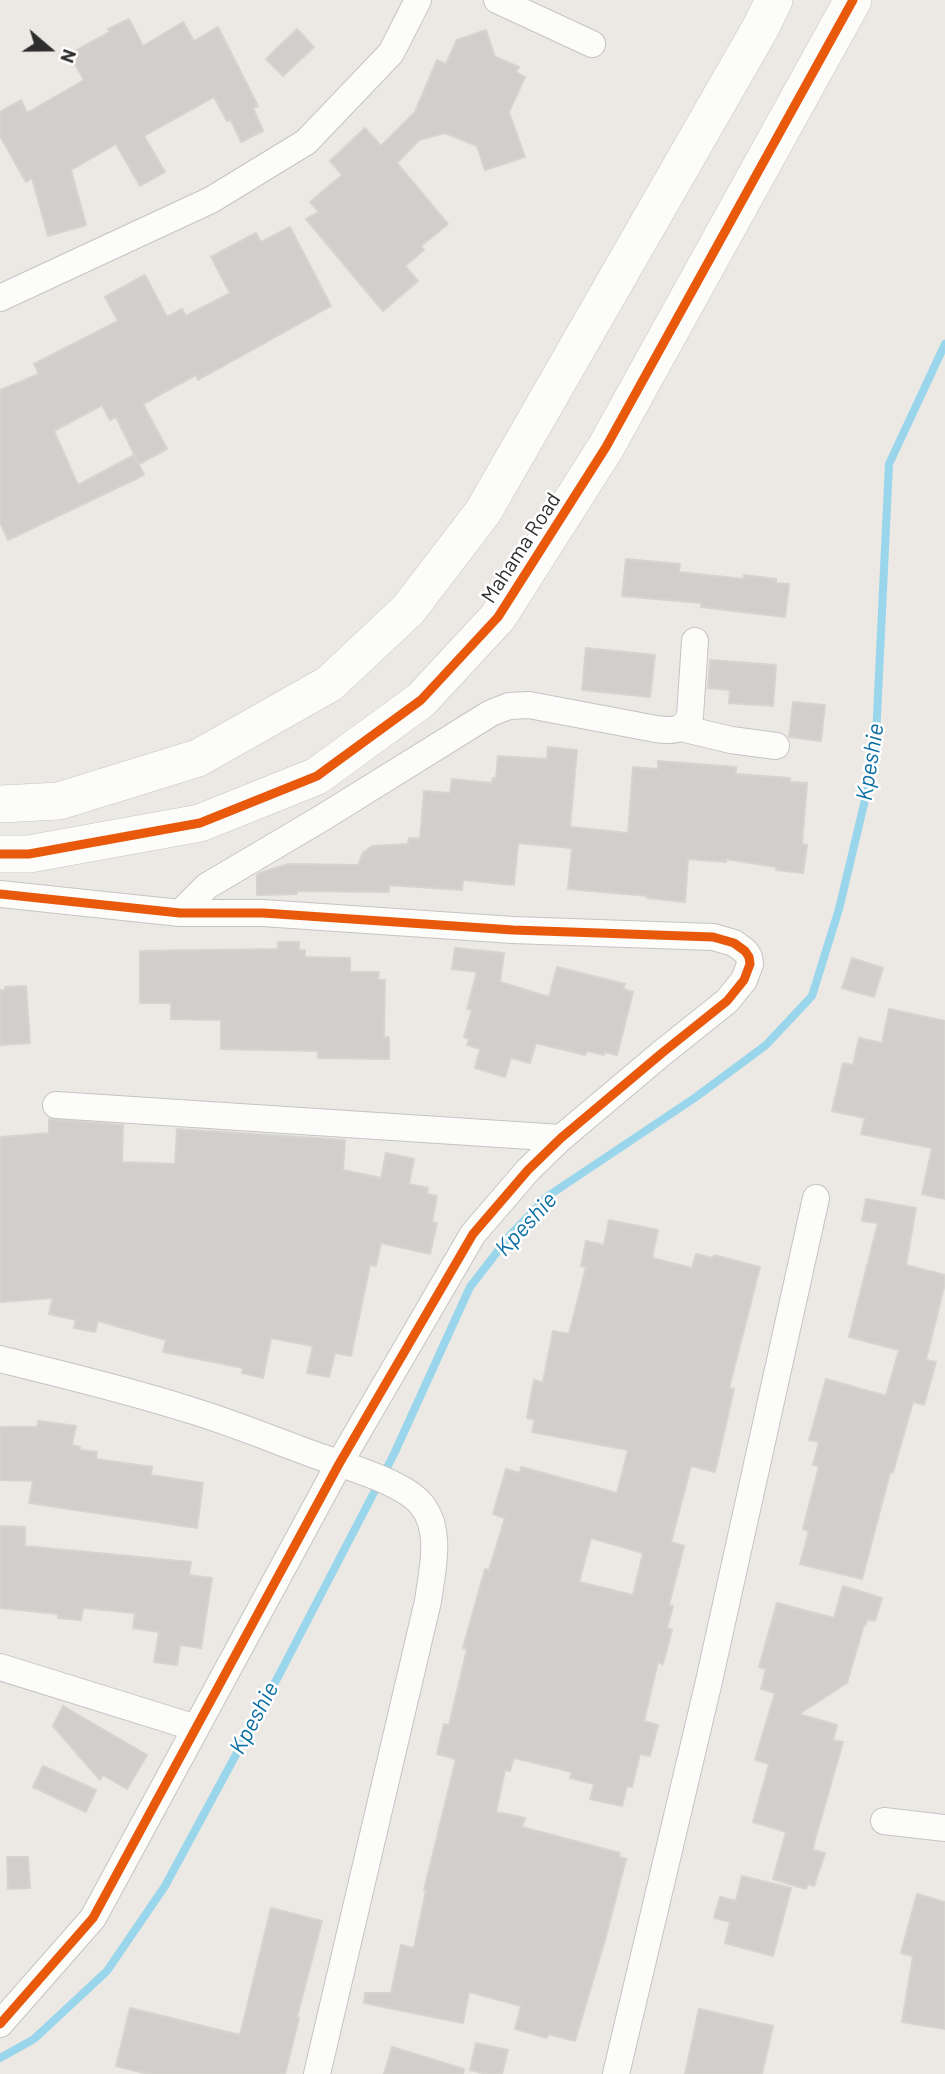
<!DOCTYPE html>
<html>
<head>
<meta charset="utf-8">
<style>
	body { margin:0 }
	#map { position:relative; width:945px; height:2074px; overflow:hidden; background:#ece8e4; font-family:Barlow,sans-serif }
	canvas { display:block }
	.north { position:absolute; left:14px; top:14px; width:70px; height:70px; -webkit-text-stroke:5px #fff; paint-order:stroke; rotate:110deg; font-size:19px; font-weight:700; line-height:28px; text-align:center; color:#2e2e2e }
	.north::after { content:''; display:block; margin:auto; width:24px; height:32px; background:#2e2e2e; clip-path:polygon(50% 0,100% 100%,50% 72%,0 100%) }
</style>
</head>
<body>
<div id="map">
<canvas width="945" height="2074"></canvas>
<div class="north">N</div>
</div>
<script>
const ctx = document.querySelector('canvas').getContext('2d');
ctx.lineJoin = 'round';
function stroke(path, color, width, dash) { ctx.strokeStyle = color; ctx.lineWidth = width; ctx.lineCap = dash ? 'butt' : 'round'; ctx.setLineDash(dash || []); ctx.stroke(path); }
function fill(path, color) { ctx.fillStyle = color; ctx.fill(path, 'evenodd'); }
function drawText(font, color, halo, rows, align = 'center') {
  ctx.font = font + ' Barlow,sans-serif'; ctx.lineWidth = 5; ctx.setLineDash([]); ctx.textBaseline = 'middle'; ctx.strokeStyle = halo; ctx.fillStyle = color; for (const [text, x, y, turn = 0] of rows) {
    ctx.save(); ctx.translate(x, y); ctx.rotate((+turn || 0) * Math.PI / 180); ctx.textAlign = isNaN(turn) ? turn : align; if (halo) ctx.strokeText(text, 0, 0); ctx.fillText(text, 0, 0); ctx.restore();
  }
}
stroke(new Path2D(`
	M 0,2058 L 34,2039 L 107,1971 L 165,1886 L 279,1675 L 394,1454 L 470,1287 L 511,1234 L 548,1196 L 696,1097 L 766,1045 L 812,996 L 839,909 L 875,758 L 889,464 L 945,344`), '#99d6ec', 8);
const building = new Path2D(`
	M 129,19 L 143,46 L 183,22 L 194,41 L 218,27 L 258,106 L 253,108 L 263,131 L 241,142 L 231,120 L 227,121 L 214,97 L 144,136 L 165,172 L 140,186 L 116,144 L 71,170 L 86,225 L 48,236 L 32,178 L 26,182 L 0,136 L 0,112 L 21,100 L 27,113 L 84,80 L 69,54 L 110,32 L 108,29 Z
	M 297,29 L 314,47 L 283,76 L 266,59 Z
	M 486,30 L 495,57 L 519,67 L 516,72 L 525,77 L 509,112 L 525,157 L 485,170 L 477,146 L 445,133 L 419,140 L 397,163 L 448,224 L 421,246 L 424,250 L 405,266 L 418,281 L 383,311 L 306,219 L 319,212 L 310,202 L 342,175 L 330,161 L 365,128 L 381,146 L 415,112 L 437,60 L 446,64 L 457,40 Z
	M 290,227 L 331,306 L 198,380 L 196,375 L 143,404 L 167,449 L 139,464 L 116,417 L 110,420 L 102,405 L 54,431 L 78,485 L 134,455 L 144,475 L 8,540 L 0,522 L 0,390 L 39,374 L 34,364 L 118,321 L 105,297 L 145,275 L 167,317 L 182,309 L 186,316 L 230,293 L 211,257 L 256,233 L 261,242 Z
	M 626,559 L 680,564 L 679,572 L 744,579 L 744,575 L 776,579 L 776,583 L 789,584 L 785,617 L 701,607 L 701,603 L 622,596 Z
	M 586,648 L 655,655 L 650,697 L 582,690 Z
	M 710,660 L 776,665 L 773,706 L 729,703 L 730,690 L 708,688 Z
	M 793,702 L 825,705 L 821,741 L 789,737 Z
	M 548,747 L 577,750 L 570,827 L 628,833 L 633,767 L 658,769 L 658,761 L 736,767 L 736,774 L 790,778 L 790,782 L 807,783 L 802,844 L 807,845 L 803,873 L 776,870 L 776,867 L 726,859 L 726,862 L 688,859 L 685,902 L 647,898 L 648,896 L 568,889 L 572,848 L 518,843 L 514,885 L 463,880 L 462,890 L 389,885 L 389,892 L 297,891 L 297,894 L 257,895 L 257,875 L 260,873 L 288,864 L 358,865 L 363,853 L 372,846 L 408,844 L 409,838 L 420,839 L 424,791 L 450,793 L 452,779 L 492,783 L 493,778 L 496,778 L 498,756 L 547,759 Z
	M 278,942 L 299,942 L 299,950 L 305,950 L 305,957 L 350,958 L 350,972 L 379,972 L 378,980 L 385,980 L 384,1037 L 389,1037 L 389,1059 L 318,1058 L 318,1051 L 221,1049 L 221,1020 L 171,1019 L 171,1003 L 140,1003 L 140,951 L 278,949 Z
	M 455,948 L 504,953 L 500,982 L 549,997 L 557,967 L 625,984 L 623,989 L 633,992 L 617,1055 L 605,1052 L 604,1055 L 587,1051 L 585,1055 L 536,1043 L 530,1063 L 511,1058 L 505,1077 L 475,1068 L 480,1049 L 467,1045 L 469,1039 L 464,1037 L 472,1010 L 467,1009 L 477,972 L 452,969 Z
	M 852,958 L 883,968 L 874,997 L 842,988 Z
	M 26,986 L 30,1043 L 0,1045 L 0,990 L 5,990 L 5,987 Z
	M 889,1009 L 945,1021 L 945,1199 L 922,1194 L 932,1148 L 861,1134 L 865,1118 L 832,1111 L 843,1063 L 853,1065 L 859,1038 L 882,1043 Z
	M 49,1119 L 123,1125 L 122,1162 L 175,1164 L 177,1129 L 345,1140 L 343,1170 L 381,1178 L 386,1153 L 414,1159 L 409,1184 L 428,1188 L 427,1194 L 437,1196 L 432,1222 L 437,1223 L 430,1254 L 381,1243 L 376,1266 L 370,1265 L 351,1356 L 335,1353 L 329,1377 L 307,1373 L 313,1346 L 271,1338 L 263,1378 L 242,1373 L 243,1368 L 163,1352 L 166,1340 L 98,1321 L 95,1332 L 74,1328 L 76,1320 L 49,1314 L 53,1298 L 0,1302 L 0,1137 L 49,1133 Z
	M 866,1199 L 916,1208 L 906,1265 L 945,1275 L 945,1283 L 926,1360 L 936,1362 L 924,1405 L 913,1402 L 893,1472 L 890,1473 L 862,1579 L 800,1564 L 809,1531 L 803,1529 L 819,1466 L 813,1465 L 819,1442 L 809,1440 L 826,1379 L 886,1396 L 899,1350 L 849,1337 L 878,1223 L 862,1221 Z
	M 609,1220 L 658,1230 L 652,1258 L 692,1268 L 696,1254 L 713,1258 L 714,1255 L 760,1267 L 729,1388 L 734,1389 L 715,1472 L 691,1466 L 671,1542 L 684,1546 L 669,1605 L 673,1606 L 667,1628 L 672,1630 L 663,1664 L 658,1662 L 644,1721 L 658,1725 L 650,1756 L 640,1754 L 632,1787 L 627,1786 L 622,1806 L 590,1799 L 594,1784 L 570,1778 L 572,1772 L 514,1758 L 510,1771 L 505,1770 L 496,1812 L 525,1818 L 522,1827 L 620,1853 L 619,1857 L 626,1859 L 605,1940 L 575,2041 L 548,2034 L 547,2038 L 515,2029 L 521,2006 L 469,1992 L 463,2023 L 364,2003 L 365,1993 L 391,1993 L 401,1945 L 414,1948 L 426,1890 L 424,1890 L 456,1759 L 437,1754 L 444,1724 L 449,1725 L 467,1649 L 463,1648 L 485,1569 L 489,1570 L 505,1518 L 493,1514 L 506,1469 L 520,1473 L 521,1467 L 617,1493 L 628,1450 L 532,1432 L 535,1420 L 527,1418 L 534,1380 L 543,1382 L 553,1331 L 569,1334 L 586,1267 L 581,1266 L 586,1241 L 604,1245 ZM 591,1538 L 643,1553 L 633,1595 L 579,1582 Z
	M 38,1421 L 76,1426 L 72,1445 L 80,1447 L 80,1450 L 97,1452 L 96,1459 L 152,1467 L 151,1475 L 203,1483 L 197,1528 L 29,1503 L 33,1481 L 0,1480 L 0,1427 L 37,1427 Z
	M 0,1526 L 25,1527 L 25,1546 L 191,1562 L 189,1575 L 212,1578 L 201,1648 L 180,1645 L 177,1665 L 154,1662 L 159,1632 L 133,1628 L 135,1613 L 83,1608 L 81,1620 L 58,1618 L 58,1614 L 0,1608 Z
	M 843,1586 L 882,1598 L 875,1621 L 867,1619 L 866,1625 L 864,1625 L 847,1683 L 799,1714 L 837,1725 L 833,1740 L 843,1742 L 814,1843 L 813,1850 L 825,1853 L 814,1886 L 808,1884 L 806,1889 L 773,1879 L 786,1832 L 753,1822 L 769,1764 L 755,1760 L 775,1693 L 761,1689 L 766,1669 L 759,1667 L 777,1603 L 834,1618 Z
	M 63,1706 L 147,1755 L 127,1789 L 103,1775 L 100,1780 L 53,1726 Z
	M 43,1766 L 96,1790 L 86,1812 L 33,1787 Z
	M 7,1857 L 28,1857 L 30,1888 L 8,1889 Z
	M 742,1876 L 791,1888 L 773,1956 L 725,1943 L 730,1922 L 714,1918 L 720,1897 L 736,1901 Z
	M 917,1894 L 945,1902 L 945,2029 L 902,2022 L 913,1956 L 901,1953 Z
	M 271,1908 L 322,1921 L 297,2017 L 299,2018 L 285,2074 L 148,2074 L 116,2066 L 130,2008 L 240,2035 Z
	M 699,2009 L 773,2026 L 762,2074 L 685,2074 Z
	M 476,2043 L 508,2050 L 502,2074 L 486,2074 L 470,2070 Z
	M 392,2047 L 464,2069 L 463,2074 L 384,2074 Z`);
fill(building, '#d1cecb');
stroke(building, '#d7d4d0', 2);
const street = new Path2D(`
	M 497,0 L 592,44
	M 0,298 L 211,200 L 306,142 L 391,53 L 418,0
	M 681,728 L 731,740 L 776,746
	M 0,894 L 180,913 L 263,913 L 513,930 L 713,937 L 734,943 L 745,951 L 749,957 L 750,964 L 744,980 L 727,1001 L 662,1053 L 561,1138 L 528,1170 L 473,1234 L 339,1464 L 93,1918 L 0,2024
	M 180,913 L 207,886 L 322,818 L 491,713 L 509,706 L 529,705 L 656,729 C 671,731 683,732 690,716 L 695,641
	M 56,1105 L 561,1138
	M 0,1359 C 64,1375 128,1390 190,1410 C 233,1423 274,1440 315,1455 C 343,1465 403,1482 421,1504 C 443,1530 432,1571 428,1601 L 317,2074
	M 0,1667 L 196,1728
	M 884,1821 L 945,1828
	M 616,2074 L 709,1681 L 816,1198`);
const secondary = new Path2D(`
	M 0,804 L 59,801 L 198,758 L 329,684 L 408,610 L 483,512 L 761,27 L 774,0
	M 0,854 L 29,854 L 200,823 L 317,776 L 421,700 L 498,617 L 606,447 L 853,0`);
stroke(street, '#c5c4c5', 28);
stroke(secondary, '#c5c4c5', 38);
stroke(street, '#fcfcfb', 26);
stroke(secondary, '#fcfcfb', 37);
stroke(new Path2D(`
	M 0,854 L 29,854 L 200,823 L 317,776 L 421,700 L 498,617 L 606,447 L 853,0
	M 0,894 L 180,913 L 263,913 L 513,930 L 713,937 L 734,943 L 745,951 L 749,957 L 750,964 L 744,980 L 727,1001 L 662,1053 L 561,1138 L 528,1170 L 473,1234 L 339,1464 L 93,1918 L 0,2024`), '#e8590c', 9);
drawText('21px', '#2e2e2e', '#fff', [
	["Mahama Road",521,548,-57]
]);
drawText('italic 23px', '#0d6fa3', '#fff', [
	["Kpeshie",870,762,-81],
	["Kpeshie",526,1224,-47],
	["Kpeshie",254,1718,-62]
]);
</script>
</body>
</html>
